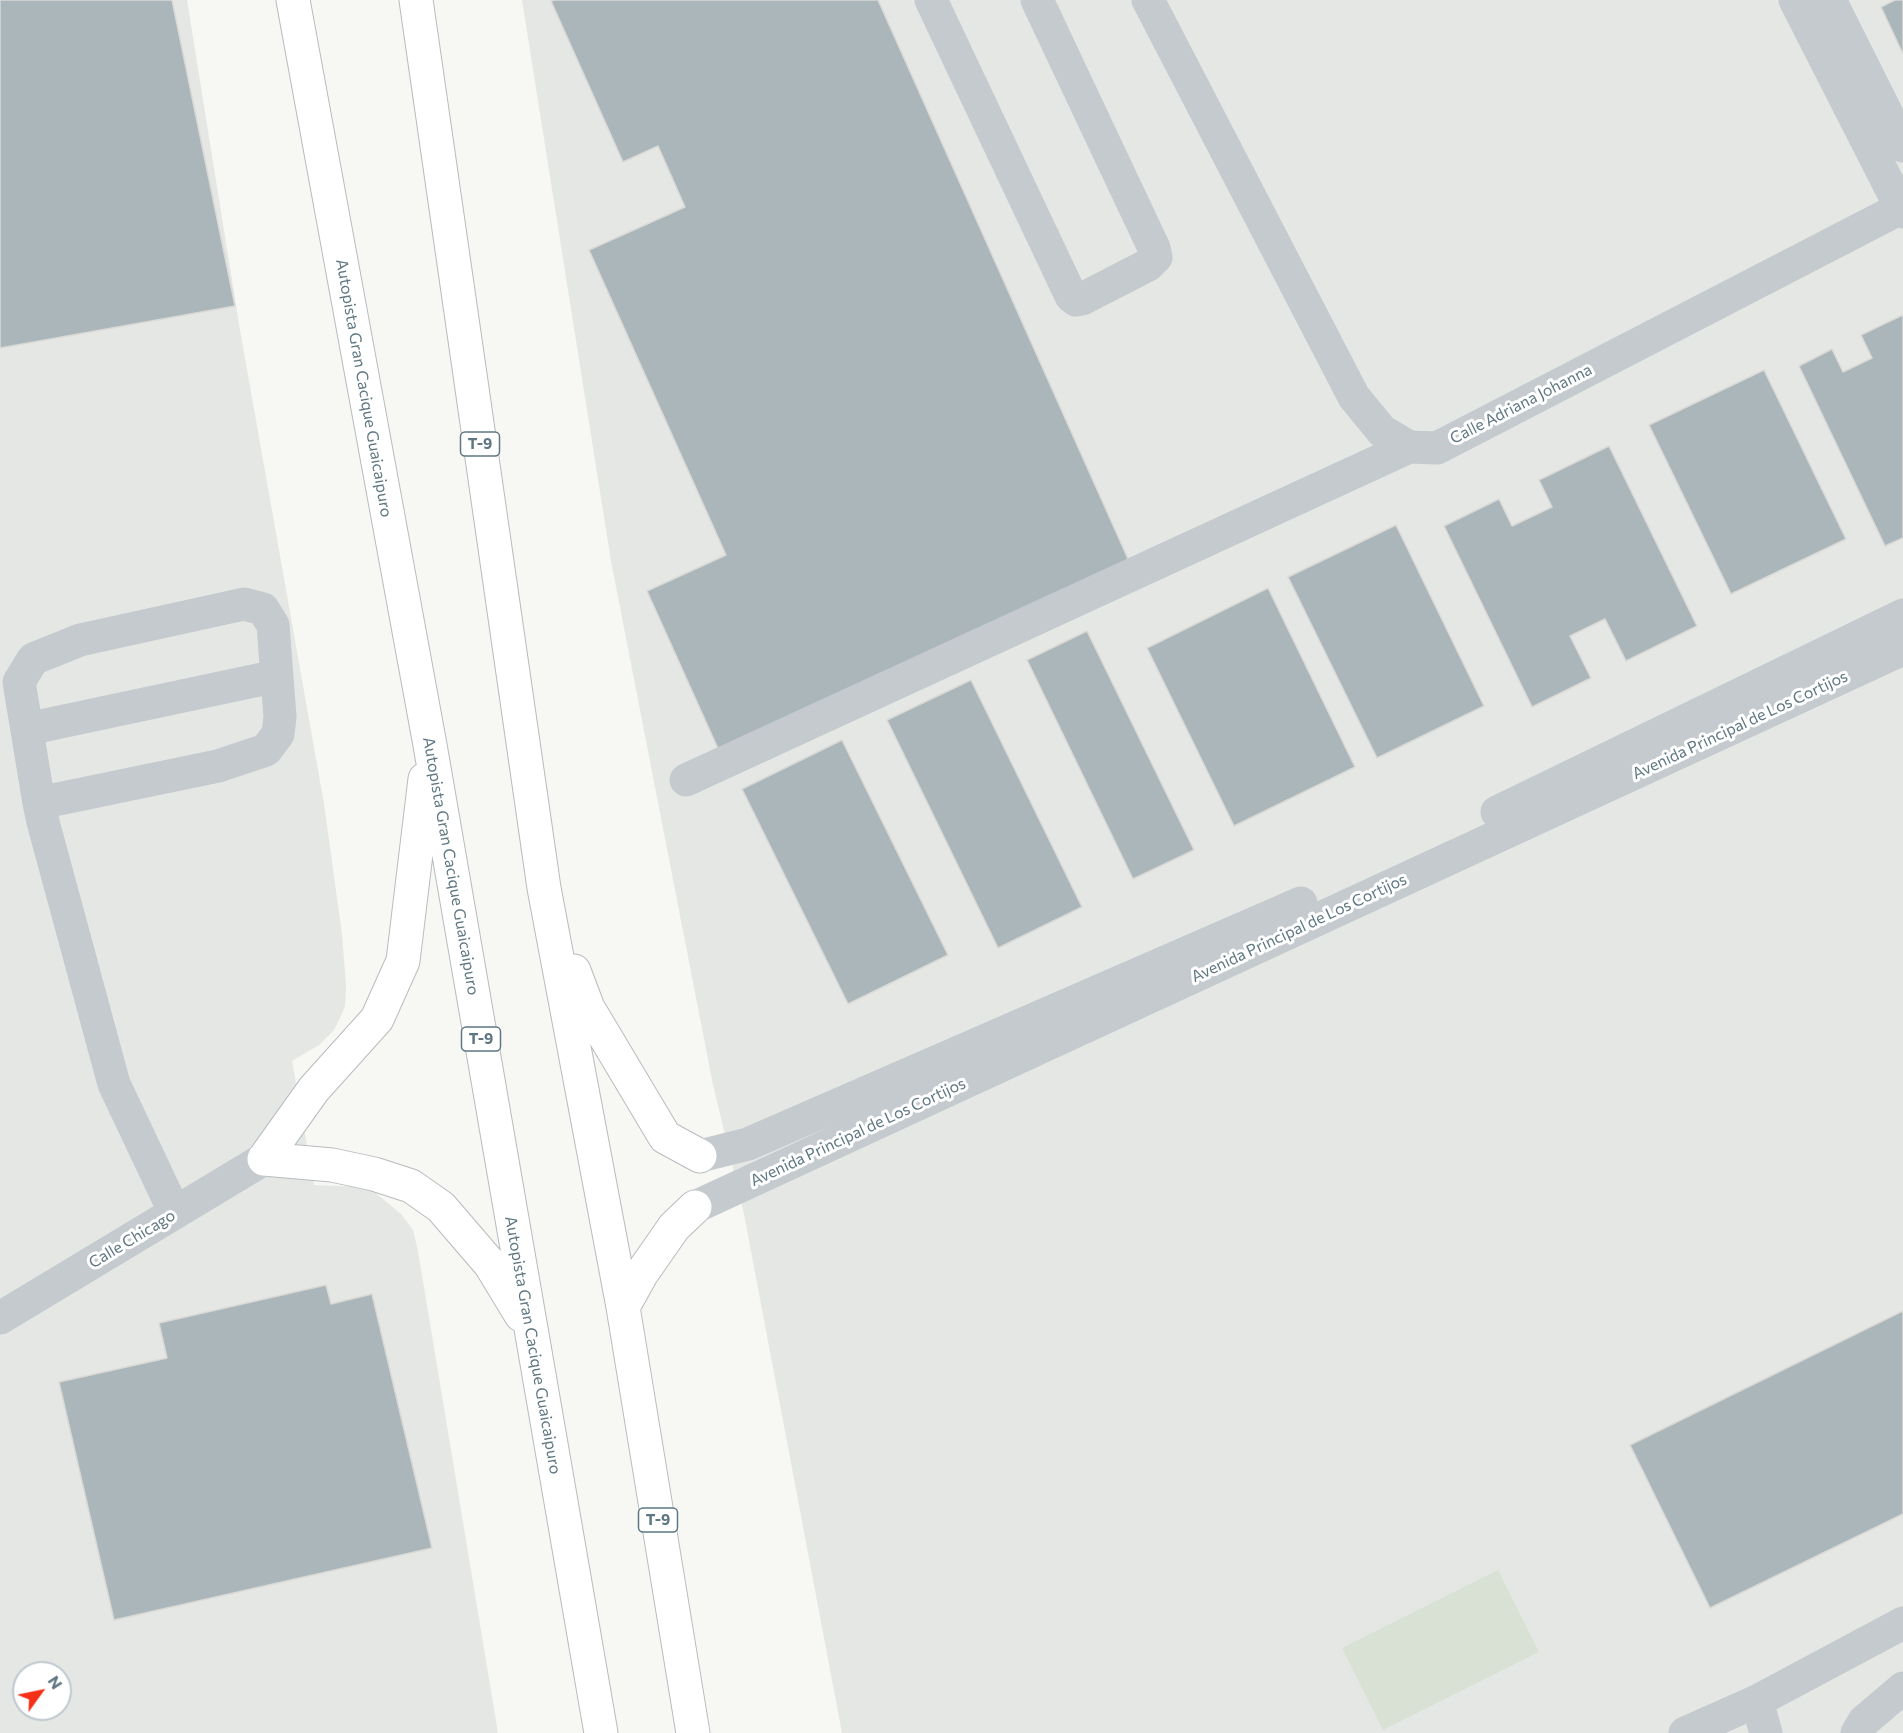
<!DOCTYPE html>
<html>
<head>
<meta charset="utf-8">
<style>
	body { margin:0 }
	#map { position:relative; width:1903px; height:1733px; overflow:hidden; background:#f7f7f4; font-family:Commissioner,sans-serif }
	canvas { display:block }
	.north { position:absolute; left:12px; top:1661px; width:60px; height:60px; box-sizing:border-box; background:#fff; border:2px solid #bfc9cd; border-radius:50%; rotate:57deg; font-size:16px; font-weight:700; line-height:24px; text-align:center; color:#5f7782 }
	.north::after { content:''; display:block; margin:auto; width:21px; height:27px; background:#f53017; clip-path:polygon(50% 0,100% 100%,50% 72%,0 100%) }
</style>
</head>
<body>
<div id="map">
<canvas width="1903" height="1733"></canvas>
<div class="north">N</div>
</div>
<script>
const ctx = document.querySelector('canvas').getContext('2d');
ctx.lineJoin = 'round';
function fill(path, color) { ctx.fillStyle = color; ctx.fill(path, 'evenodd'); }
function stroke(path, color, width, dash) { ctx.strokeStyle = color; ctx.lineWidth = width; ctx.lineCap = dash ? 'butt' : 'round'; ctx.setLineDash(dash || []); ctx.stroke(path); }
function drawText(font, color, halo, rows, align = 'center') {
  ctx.font = font + ' Commissioner,sans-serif'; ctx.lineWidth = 6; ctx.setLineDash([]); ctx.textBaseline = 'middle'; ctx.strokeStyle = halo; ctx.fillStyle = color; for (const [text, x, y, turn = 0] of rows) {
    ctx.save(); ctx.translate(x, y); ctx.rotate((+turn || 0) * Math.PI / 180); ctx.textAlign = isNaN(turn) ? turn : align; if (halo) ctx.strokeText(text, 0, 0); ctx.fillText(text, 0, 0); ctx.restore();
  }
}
fill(new Path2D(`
	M 0,0 L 187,0 L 240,330 L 324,804 L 342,934 L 346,986 L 345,1006 L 341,1016 L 334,1030 L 319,1045 L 292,1061 L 314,1185 L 361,1187 L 377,1194 L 402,1215 L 413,1230 L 418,1251 L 498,1733 L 0,1733 ZM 24,1673 L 60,1673 L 60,1709 L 24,1709 Z
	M 522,0 L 1903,0 L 1903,1733 L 842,1733 L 744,1214 L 713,1085 L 611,561 Z`), '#e5e7e5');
fill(new Path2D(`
	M 1498,1570 L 1539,1652 L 1383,1730 L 1342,1648 Z`), '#d9e0d4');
const building = new Path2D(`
	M 0,0 L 172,0 L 235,306 L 0,348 Z
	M 554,0 L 878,0 L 1133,570 L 720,753 L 647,591 L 726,555 L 589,250 L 685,207 L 658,146 L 623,162 L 551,1 Z
	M 1895,0 L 1903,0 L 1903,54 L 1881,7 Z
	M 1903,315 L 1903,538 L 1885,546 L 1799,366 L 1832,349 L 1843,372 L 1872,358 L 1861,335 Z
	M 1764,370 L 1846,539 L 1731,594 L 1649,425 Z
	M 1609,446 L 1697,626 L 1626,661 L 1605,619 L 1570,636 L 1591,678 L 1532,707 L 1444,526 L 1499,499 L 1512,526 L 1552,507 L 1539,480 Z
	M 1396,525 L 1484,706 L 1377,758 L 1288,577 Z
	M 1268,588 L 1355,767 L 1234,826 L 1147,648 Z
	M 1087,631 L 1194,850 L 1133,879 L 1027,660 Z
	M 971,680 L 1082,907 L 998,948 L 887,720 Z
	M 842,740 L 948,955 L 848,1004 L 742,789 Z
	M 326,1285 L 331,1304 L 372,1294 L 432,1548 L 114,1620 L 59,1382 L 167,1358 L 159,1323 Z
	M 1903,1311 L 1903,1514 L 1710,1608 L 1630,1445 Z`);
fill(building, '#aab6ba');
stroke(building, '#d9d9d6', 1.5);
const highway = new Path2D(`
	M 293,0 L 430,745 L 601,1733
	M 416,0 L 544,888 L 623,1307 L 693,1733
	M 574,971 L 588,1008 L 665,1137 L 700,1156
	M 264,1159 L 314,1089 L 377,1019 L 403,961 L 425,779
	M 264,1159 L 332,1165 L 374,1174 L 411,1186 L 441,1207 L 490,1264 L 521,1315
	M 623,1307 L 642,1273 L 674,1227 L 695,1207`);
stroke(highway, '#b7bcbe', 35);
stroke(new Path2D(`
	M 931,0 L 1071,296 L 1076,300 L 1082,299 L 1148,265 L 1156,257 L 1154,248 L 1037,0
	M 1148,0 L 1354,397 L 1382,431 L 1409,447 L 1437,448 L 1903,207
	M 1795,0 L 1903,212
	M 1830,0 L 1903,146
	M 27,729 L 277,676
	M 686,780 L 1409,447
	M 39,803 L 218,766 L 266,750 L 278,734 L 280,717 L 273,625 L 263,609 L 244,604 L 80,640 L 33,659 L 19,682 L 39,803 L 43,822 L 114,1084 L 175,1213
	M 1497,812 L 1903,615
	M 700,1156 L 748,1144 L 1301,903
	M 695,1207 L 1903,649
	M 0,1318 L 264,1159
	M 1757,1701 L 1766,1733
	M 1685,1733 L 1757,1701 L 1903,1623
	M 1857,1733 L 1864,1721 L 1903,1688`), '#c4cacd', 33);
stroke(highway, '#fff', 33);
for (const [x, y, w] of [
	[480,444,39],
	[481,1039,39],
	[658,1520,39]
]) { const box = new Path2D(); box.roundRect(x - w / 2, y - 12, w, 24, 4.5); ctx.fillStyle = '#fff'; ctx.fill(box); stroke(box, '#5f7782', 1.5); }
drawText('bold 15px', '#5f7782', null, [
	["T-9",480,444],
	["T-9",481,1039],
	["T-9",658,1520]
]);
drawText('16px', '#5f7782', '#fff', [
	["Autopista Gran Cacique Guaicaipuro",364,388,80],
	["Calle Adriana Johanna",1521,404,-27],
	["Avenida Principal de Los Cortijos",1740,725,-25],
	["Autopista Gran Cacique Guaicaipuro",451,866,80],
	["Avenida Principal de Los Cortijos",1299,928,-25],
	["Avenida Principal de Los Cortijos",858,1132,-25],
	["Calle Chicago",132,1239,-31],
	["Autopista Gran Cacique Guaicaipuro",533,1345,80]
]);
</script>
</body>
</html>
